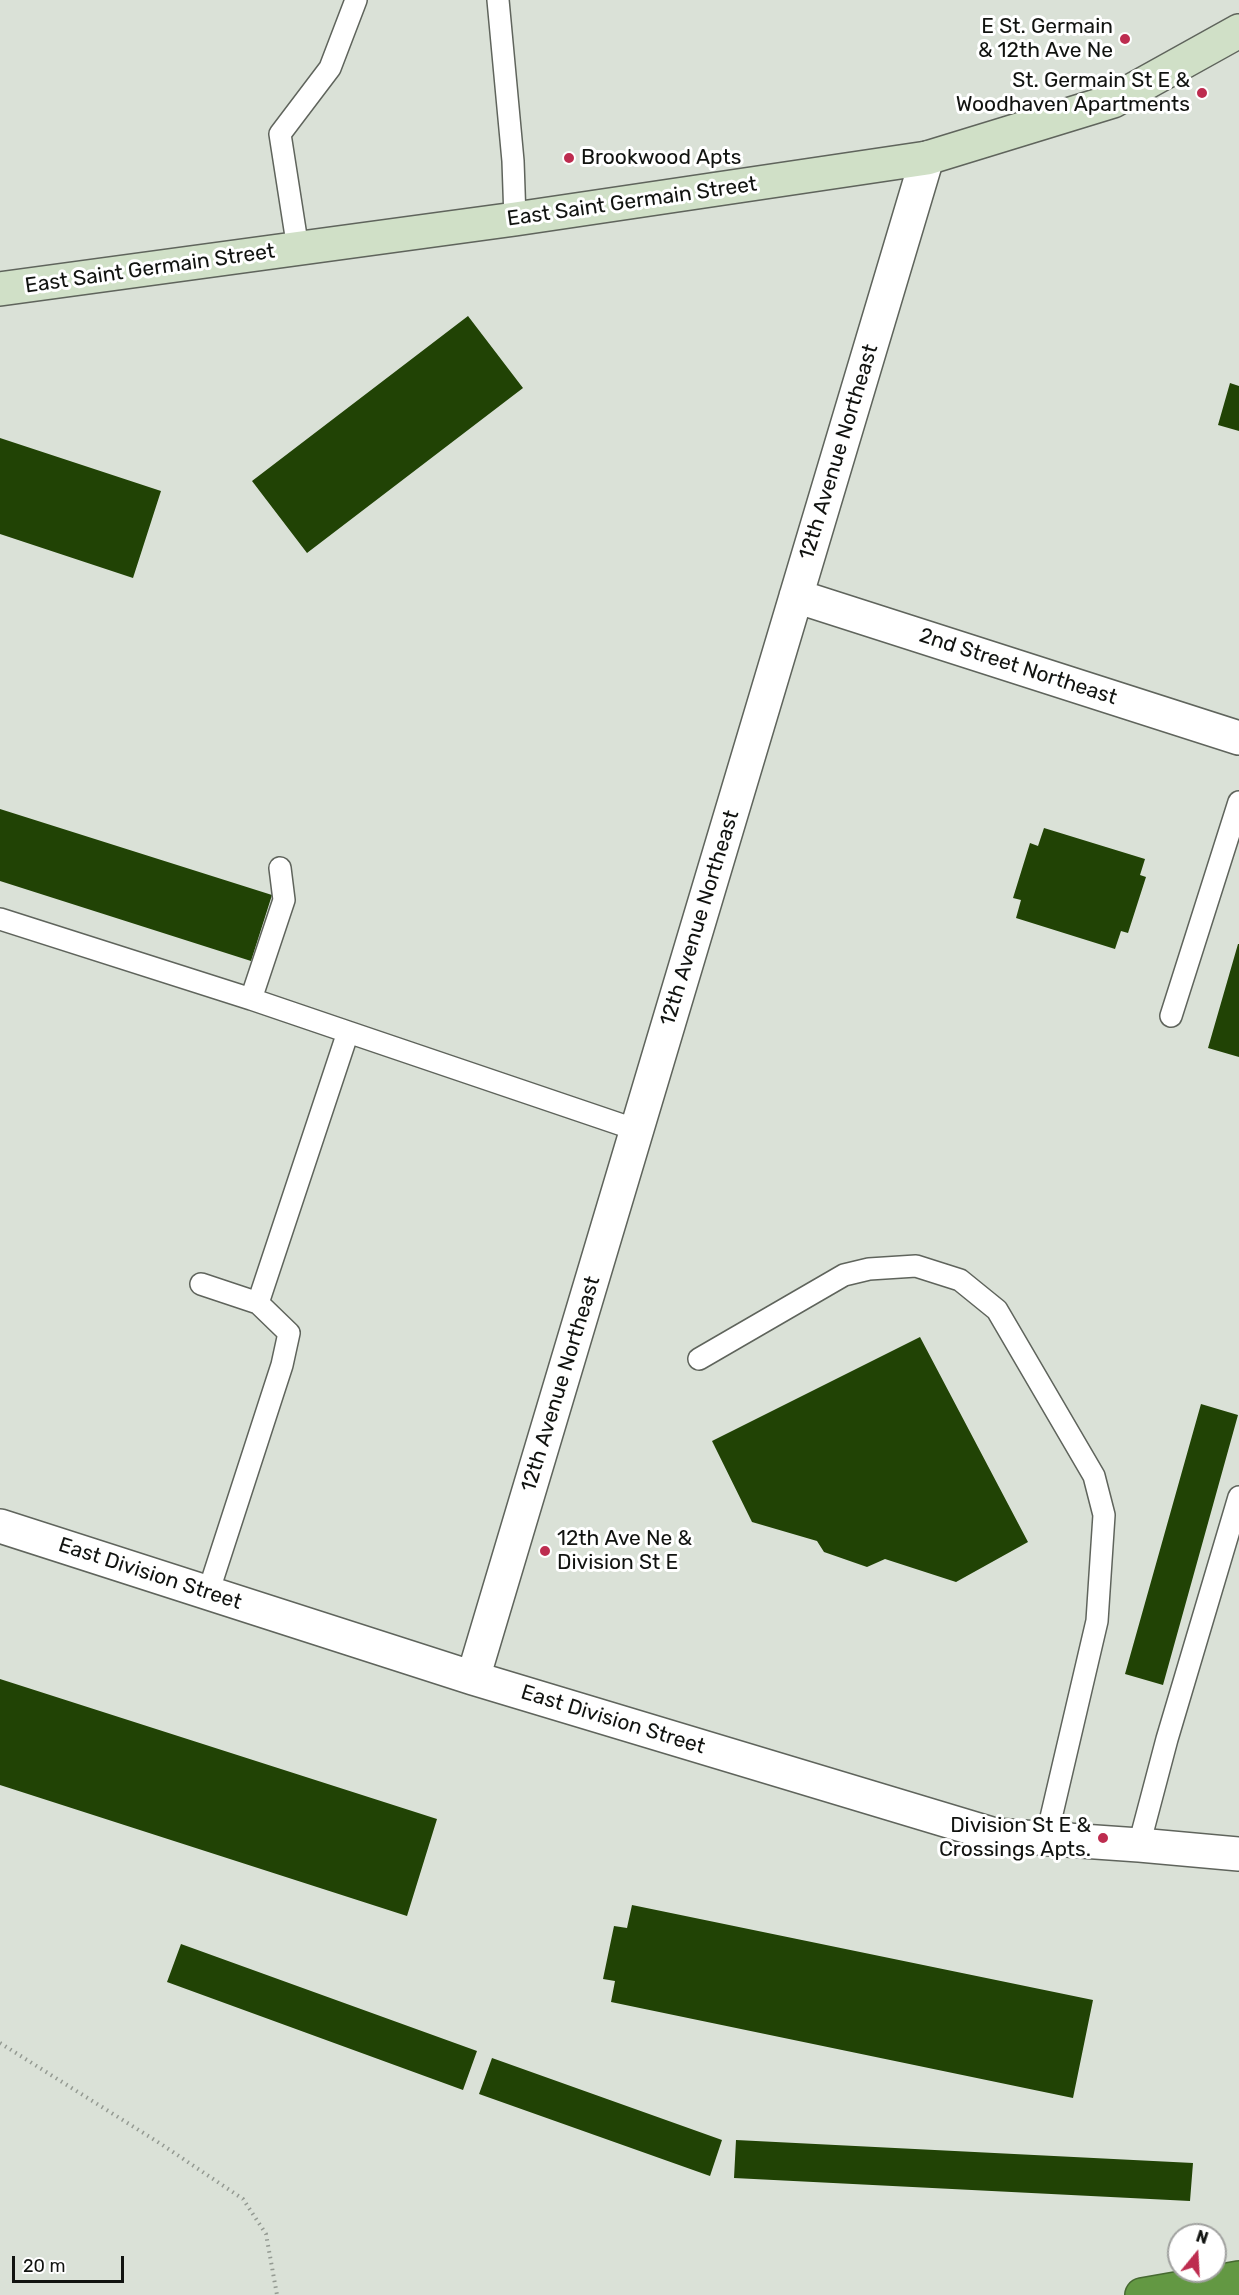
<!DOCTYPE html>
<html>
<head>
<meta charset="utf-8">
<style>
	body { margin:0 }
	#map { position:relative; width:1239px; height:2295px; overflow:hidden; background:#dae1d7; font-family:Rubik,sans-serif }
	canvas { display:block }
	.north { position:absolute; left:1167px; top:2223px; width:60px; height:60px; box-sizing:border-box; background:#fff; border:2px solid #a0a19f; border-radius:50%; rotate:18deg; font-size:16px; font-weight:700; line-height:24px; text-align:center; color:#111310 }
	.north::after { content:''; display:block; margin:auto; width:21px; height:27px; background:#bd2c4f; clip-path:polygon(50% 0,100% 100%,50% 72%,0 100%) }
	.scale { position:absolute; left:12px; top:2256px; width:112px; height:27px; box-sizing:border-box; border:3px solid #111310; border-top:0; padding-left:8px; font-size:18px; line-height:21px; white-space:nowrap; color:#111310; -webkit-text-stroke:4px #fff; paint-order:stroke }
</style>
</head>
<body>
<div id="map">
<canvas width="1239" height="2295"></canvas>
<div class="north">N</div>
<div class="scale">20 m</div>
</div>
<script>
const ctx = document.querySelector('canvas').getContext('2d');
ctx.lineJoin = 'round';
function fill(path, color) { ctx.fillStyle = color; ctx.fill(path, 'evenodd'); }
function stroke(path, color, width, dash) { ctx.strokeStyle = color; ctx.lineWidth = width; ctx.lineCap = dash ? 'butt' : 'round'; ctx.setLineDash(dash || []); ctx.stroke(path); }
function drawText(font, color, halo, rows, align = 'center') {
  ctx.font = font + ' Rubik,sans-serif'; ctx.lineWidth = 6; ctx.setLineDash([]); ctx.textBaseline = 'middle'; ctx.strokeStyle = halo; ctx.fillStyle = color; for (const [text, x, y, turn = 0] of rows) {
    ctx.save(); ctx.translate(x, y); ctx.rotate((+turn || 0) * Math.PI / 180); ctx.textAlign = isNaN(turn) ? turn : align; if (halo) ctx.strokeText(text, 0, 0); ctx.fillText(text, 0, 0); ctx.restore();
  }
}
fill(new Path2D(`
	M 468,316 L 523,388 L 307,553 L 252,481 Z
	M 1230,383 L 1239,386 L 1239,431 L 1218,425 Z
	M 0,438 L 161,491 L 133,578 L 0,534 Z
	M 0,809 L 272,895 L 251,961 L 0,881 Z
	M 1044,828 L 1145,859 L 1140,875 L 1146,877 L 1128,933 L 1121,931 L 1115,949 L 1016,918 L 1021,900 L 1013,898 L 1030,843 L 1038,846 Z
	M 1238,944 L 1239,944 L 1239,1057 L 1208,1048 Z
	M 920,1337 L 1028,1542 L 956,1582 L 885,1559 L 867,1567 L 824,1552 L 817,1541 L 752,1522 L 712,1441 Z
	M 1201,1404 L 1238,1415 L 1163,1685 L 1125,1674 Z
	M 0,1679 L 437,1819 L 407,1916 L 0,1785 Z
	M 632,1905 L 1093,2000 L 1073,2098 L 611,2002 L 615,1981 L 603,1979 L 614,1926 L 627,1928 Z
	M 181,1944 L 477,2051 L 463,2090 L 167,1982 Z
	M 492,2058 L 722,2140 L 710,2176 L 479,2094 Z
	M 736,2140 L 1193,2163 L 1190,2201 L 734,2178 Z`), '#214305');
const lane = new Path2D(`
	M 498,0 L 513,161 L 515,219
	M 298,249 L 280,134 L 330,68 L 356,0
	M 0,919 L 251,999 L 284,900 L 280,868
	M 1171,1016 L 1239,802
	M 348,1032 L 637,1130
	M 201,1284 L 258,1303 L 348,1032 L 251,999
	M 699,1359 L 844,1275 L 869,1269 L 916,1266 L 960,1280 L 997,1310 L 1094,1476 L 1104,1515 L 1097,1621 L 1046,1839
	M 208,1593 L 282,1365 L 289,1333 L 258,1303
	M 1139,1845 L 1167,1739 L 1239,1497`);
const street = new Path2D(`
	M 796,596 L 1239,738
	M 0,1526 L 473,1678 L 995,1835 L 1139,1845 L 1239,1854
	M 473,1678 L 927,158`);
const secondary = new Path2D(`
	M 0,289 L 515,219 L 927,158 L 1113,101 L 1239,31`);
const highway = new Path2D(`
	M 1142,2295 L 1239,2278`);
stroke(lane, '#5f645c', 24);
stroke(street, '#5f645c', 36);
stroke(secondary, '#5f645c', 36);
stroke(highway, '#466931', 36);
stroke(new Path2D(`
	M 0,2043 L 161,2144 L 243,2199 L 266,2234 L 277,2295`), '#949a92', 4, [1.5, 4.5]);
stroke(lane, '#fff', 21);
stroke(street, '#fff', 33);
stroke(secondary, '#d0e0c7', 33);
stroke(highway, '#639843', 33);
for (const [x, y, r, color] of [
	[1125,39,6,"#bd2c4f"],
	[1202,93,6,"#bd2c4f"],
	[569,158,6,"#bd2c4f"],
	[545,1551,6,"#bd2c4f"],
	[1103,1838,6,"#bd2c4f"]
]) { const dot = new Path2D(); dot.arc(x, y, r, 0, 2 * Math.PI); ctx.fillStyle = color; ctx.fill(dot); stroke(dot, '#fff', 2); }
drawText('21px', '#111310', '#fff', [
	["E St. Germain",1113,27],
	["& 12th Ave Ne",1113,51],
	["St. Germain St E &",1190,81],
	["Woodhaven Apartments",1190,105],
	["Brookwood Apts",581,158,"left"],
	["12th Ave Ne &",557,1539,"left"],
	["Division St E",557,1563,"left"],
	["Division St E &",1091,1826],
	["Crossings Apts.",1091,1850]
], 'right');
drawText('21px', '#111310', '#fff', [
	["East Saint Germain Street",632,202,-8],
	["East Saint Germain Street",150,269,-8],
	["12th Avenue Northeast",839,452,-73],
	["2nd Street Northeast",1018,667,18],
	["12th Avenue Northeast",700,918,-73],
	["12th Avenue Northeast",561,1384,-73],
	["East Division Street",150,1574,18],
	["East Division Street",613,1720,17]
]);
</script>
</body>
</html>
